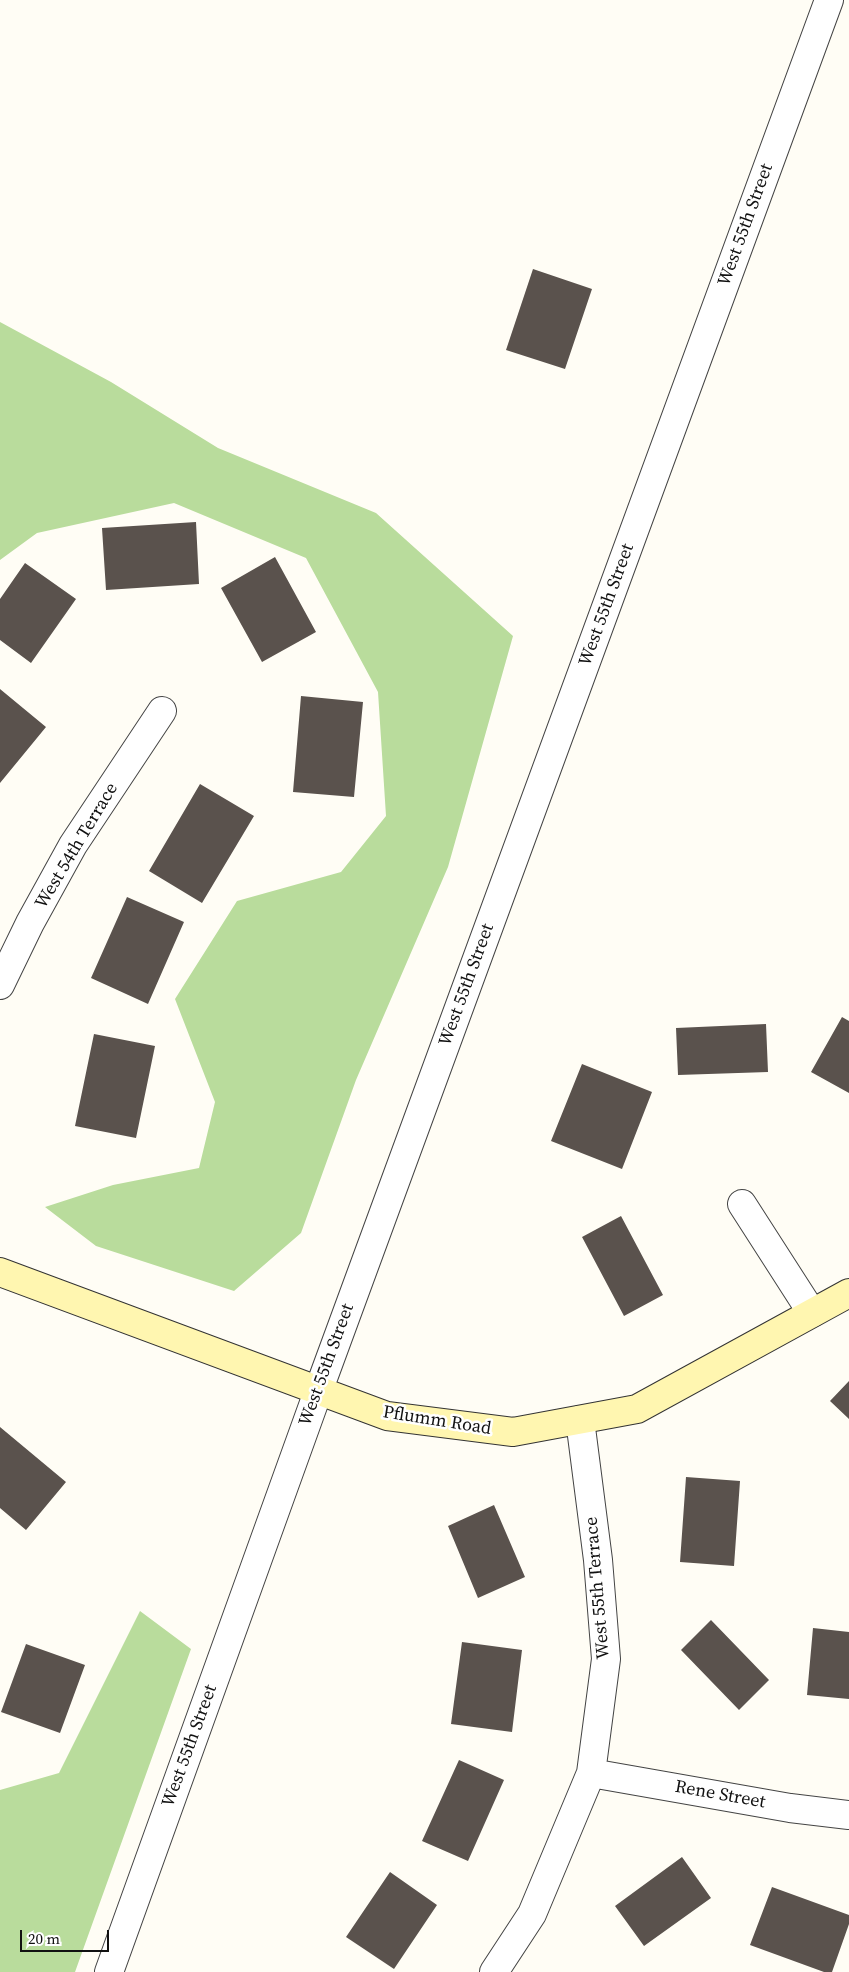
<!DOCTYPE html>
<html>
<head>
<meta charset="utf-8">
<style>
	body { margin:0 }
	#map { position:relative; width:849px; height:1972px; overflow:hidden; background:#fffdf5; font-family:"Source Serif 4",serif }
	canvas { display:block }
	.scale { position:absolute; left:20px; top:1930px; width:89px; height:22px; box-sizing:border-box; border:2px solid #111; border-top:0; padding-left:6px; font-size:15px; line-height:18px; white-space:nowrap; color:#111; -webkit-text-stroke:4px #fff; paint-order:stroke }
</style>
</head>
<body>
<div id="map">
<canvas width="849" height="1972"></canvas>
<div class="scale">20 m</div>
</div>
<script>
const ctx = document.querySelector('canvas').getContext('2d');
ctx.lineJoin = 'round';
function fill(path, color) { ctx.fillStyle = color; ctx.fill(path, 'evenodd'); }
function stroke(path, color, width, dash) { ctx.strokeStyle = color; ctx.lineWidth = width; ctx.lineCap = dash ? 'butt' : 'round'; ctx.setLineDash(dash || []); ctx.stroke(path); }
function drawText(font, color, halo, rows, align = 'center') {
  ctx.font = font + ' "Source Serif 4",serif'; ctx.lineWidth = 5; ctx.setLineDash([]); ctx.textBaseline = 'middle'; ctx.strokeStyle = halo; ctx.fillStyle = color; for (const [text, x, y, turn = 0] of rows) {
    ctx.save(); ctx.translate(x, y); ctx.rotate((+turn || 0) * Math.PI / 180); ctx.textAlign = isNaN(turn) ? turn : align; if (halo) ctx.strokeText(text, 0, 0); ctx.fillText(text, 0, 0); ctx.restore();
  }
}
fill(new Path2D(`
	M 0,322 L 111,382 L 218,448 L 376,513 L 513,636 L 448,867 L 356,1080 L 301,1233 L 234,1291 L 96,1246 L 45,1207 L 113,1185 L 199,1168 L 215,1102 L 175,999 L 237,901 L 341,872 L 386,816 L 378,692 L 306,558 L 174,503 L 37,533 L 0,560 Z
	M 140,1611 L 191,1649 L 75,1972 L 0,1972 L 0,1790 L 59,1773 Z`), '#b9dc9c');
fill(new Path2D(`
	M 533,269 L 592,289 L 565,369 L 506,350 Z
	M 196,522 L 199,584 L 106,590 L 102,528 Z
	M 275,557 L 316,632 L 262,662 L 221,588 Z
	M 25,563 L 76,599 L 31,663 L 0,640 L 0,599 Z
	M 0,689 L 46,727 L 0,783 Z
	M 301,696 L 363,702 L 354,797 L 293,792 Z
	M 200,784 L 254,816 L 202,903 L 149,871 Z
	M 127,897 L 184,922 L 148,1004 L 91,978 Z
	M 842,1017 L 849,1021 L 849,1093 L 811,1072 Z
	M 766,1024 L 768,1072 L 678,1075 L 676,1028 Z
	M 94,1034 L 155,1046 L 136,1138 L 75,1126 Z
	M 582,1064 L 652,1092 L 622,1169 L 551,1141 Z
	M 621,1216 L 663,1295 L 624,1316 L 582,1237 Z
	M 849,1381 L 849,1419 L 830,1401 Z
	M 0,1427 L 66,1482 L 26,1530 L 0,1508 Z
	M 686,1477 L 740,1481 L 734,1566 L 680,1562 Z
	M 494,1505 L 525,1577 L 478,1598 L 448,1526 Z
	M 711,1620 L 769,1680 L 739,1710 L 681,1650 Z
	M 813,1628 L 849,1632 L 849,1699 L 807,1695 Z
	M 462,1642 L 522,1650 L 512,1732 L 451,1724 Z
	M 26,1644 L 85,1665 L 60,1733 L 1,1712 Z
	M 459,1760 L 504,1780 L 468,1861 L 422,1841 Z
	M 682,1857 L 711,1898 L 644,1946 L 615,1906 Z
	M 390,1872 L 437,1905 L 394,1969 L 346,1937 Z
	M 772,1887 L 849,1915 L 849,1924 L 832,1972 L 824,1972 L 750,1945 Z`), '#5a524d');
const minor = new Path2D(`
	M 0,985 L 30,923 L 73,845 L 162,711
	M 742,1204 L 812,1313
	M 591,1773 L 790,1808 L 849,1815
	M 109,1972 L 319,1389
	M 494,1972 L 532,1914 L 591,1773 L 606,1659 L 598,1560 L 580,1420`);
const tertiary = new Path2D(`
	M 319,1389 L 829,0`);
const secondary = new Path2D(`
	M 0,1272 L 387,1416 L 513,1432 L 637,1409 L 849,1293`);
stroke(minor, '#444', 30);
stroke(tertiary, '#444', 30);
stroke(secondary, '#333', 30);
stroke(minor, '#fff', 28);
stroke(tertiary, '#fff', 28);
stroke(secondary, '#fff6b0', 28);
drawText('18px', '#111', '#fff', [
	["West 55th Street",746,225,-70],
	["West 55th Street",607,605,-70],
	["West 54th Terrace",77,846,-59],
	["West 55th Street",467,985,-70],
	["West 55th Street",327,1365,-70],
	["Pflumm Road",437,1421,9],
	["West 55th Terrace",598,1588,-95],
	["West 55th Street",190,1746,-70],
	["Rene Street",720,1795,10]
]);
</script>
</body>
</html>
